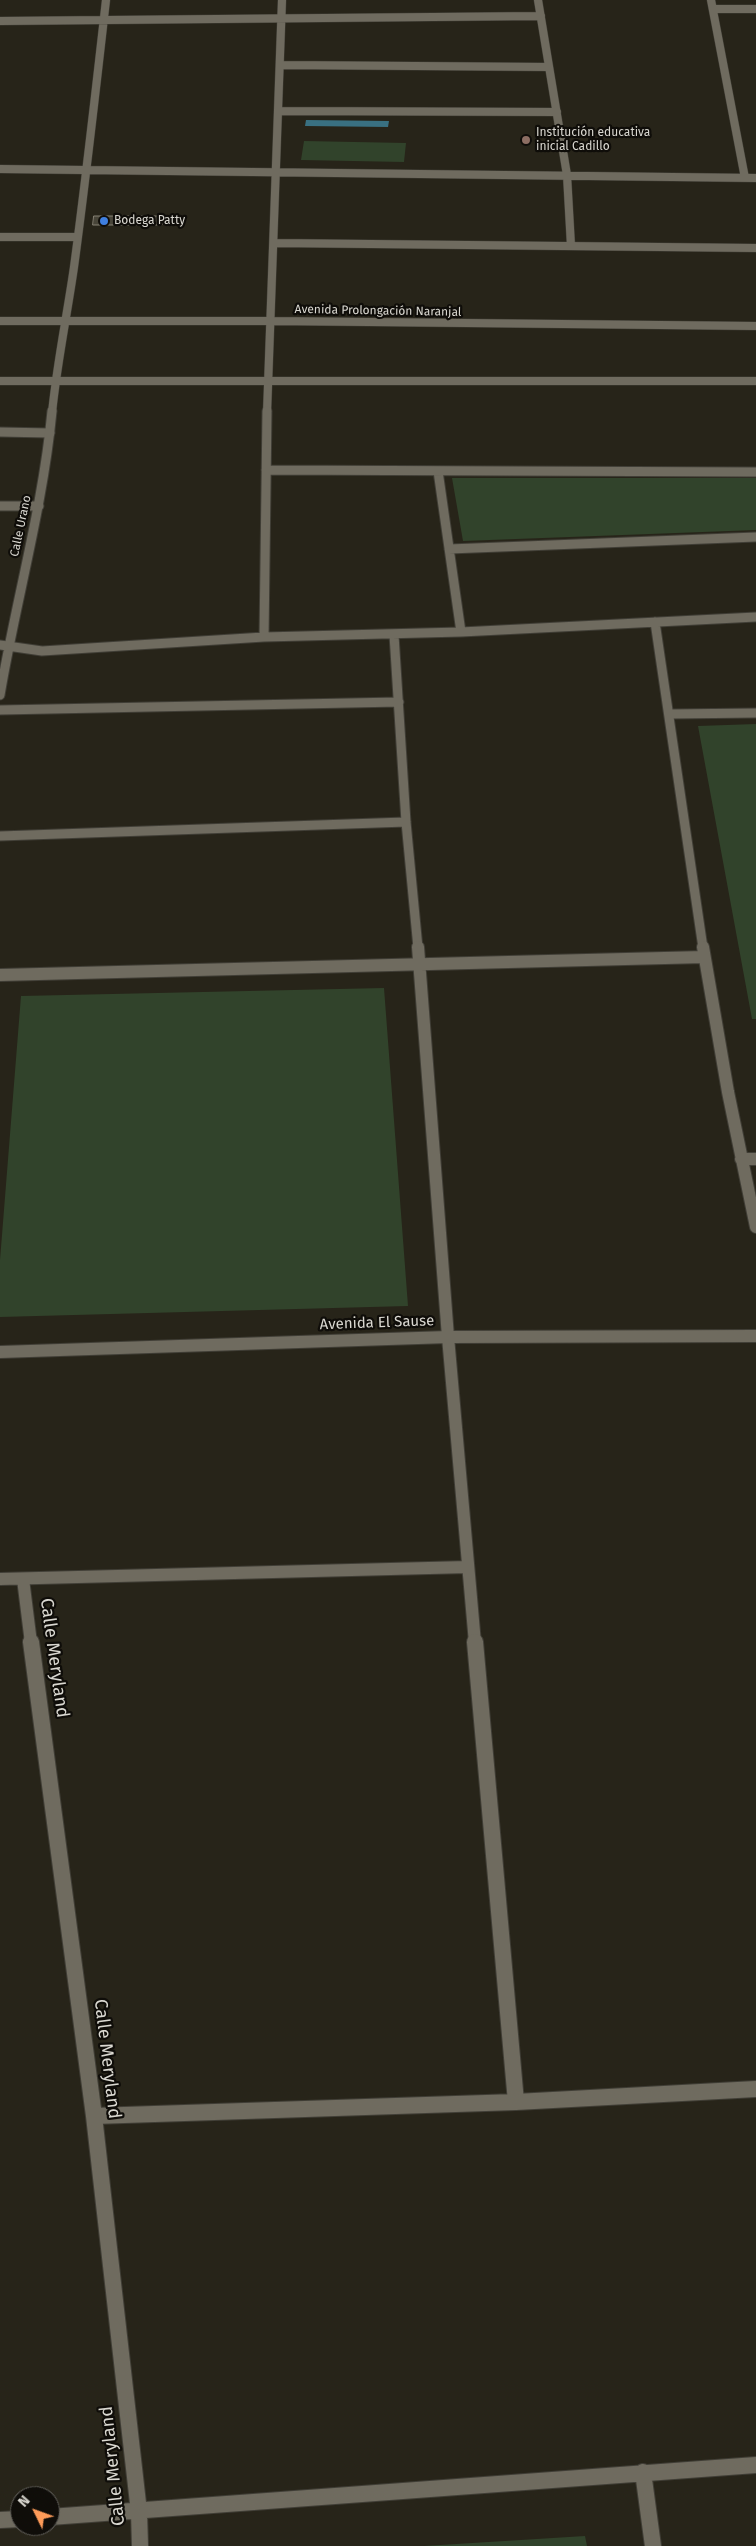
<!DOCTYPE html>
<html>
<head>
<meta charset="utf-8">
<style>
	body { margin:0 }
	#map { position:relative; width:756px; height:2546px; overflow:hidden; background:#272419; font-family:"Fira Sans",sans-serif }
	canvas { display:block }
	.north { position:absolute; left:10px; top:2486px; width:50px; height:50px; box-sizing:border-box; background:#0f0d09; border:1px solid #605e59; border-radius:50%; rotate:312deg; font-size:14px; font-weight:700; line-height:20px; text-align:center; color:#dad8d1 }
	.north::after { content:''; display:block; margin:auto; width:18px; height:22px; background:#fe9b59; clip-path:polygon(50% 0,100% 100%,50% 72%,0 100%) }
</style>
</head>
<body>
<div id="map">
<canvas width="756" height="2546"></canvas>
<div class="north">N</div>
</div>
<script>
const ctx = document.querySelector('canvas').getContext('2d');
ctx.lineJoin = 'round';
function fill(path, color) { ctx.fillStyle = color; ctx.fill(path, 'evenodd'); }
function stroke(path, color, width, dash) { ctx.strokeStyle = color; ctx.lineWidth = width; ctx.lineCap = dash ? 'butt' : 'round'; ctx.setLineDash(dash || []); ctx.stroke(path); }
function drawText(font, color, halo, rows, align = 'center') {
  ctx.font = font + ' "Fira Sans",sans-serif'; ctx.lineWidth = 4.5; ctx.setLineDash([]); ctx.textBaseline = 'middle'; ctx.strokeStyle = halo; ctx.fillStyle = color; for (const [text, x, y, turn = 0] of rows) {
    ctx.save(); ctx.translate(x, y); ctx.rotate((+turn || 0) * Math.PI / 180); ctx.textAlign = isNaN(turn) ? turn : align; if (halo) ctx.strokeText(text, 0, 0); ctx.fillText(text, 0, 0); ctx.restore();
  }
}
fill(new Path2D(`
	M 304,141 L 406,143 L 404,162 L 301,160 Z
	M 452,478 L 756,478 L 756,530 L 463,541 Z
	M 756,724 L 756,1019 L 752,1019 L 698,726 Z
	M 384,988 L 408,1306 L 0,1317 L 0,1260 L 21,996 Z
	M 585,2536 L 587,2546 L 424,2546 Z`), '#31432b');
fill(new Path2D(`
	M 306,120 L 389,121 L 388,127 L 305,126 Z`), '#397081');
const building = new Path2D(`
	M 94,216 L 163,216 L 162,225 L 93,225 Z`);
fill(building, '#484539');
stroke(building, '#858174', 1);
const lane = new Path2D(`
	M 0,432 L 50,433`);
const streetFar3 = new Path2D(`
	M 538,0 L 567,175 L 571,246
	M 711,0 L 745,178
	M 713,9 L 756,9
	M 0,21 L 541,16
	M 280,65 L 549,67
	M 278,111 L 557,112
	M 0,169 L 756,178
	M 0,237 L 78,237
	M 274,243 L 756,248
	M 0,321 L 272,321 L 756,326
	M 0,381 L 756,381
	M 52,413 C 57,363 67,316 74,267 C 86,178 96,89 106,0
	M 267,413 L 282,0`);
const streetFar2 = new Path2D(`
	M 266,470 L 756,472
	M 438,471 L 461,632
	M 0,506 L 39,506
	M 449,549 L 756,537
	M 655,622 L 703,948
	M 394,635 L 406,822 L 418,948
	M 264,637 L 267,411
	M 0,645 L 42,651 L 264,637 L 461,632 L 756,617
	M 0,695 C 16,600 43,507 52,411
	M 0,710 L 399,702
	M 671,714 L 756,713
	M 0,836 L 406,822`);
const streetFar1 = new Path2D(`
	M 418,947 L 448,1337 L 475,1643
	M 703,947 L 728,1092 L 756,1227
	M 0,975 L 704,957
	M 741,1159 L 756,1159
	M 0,1352 L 448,1337 L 756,1336
	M 0,1579 L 468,1567
	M 23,1579 L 31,1643`);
const street = new Path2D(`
	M 31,1642 L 94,2116 L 139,2512 L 140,2546
	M 475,1642 L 516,2102
	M 94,2116 L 516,2102 L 756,2089
	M 643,2472 L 653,2546
	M 50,2517 L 756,2465
	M 0,2520 L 20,2519`);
stroke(lane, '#403e36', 11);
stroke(streetFar3, '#403e36', 9);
stroke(streetFar2, '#403e36', 11);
stroke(streetFar1, '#403e36', 14);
stroke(street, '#403e36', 18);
stroke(lane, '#6f6b5f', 9);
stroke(streetFar3, '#6f6b5f', 8);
stroke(streetFar2, '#6f6b5f', 9);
stroke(streetFar1, '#6f6b5f', 12);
stroke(street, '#6f6b5f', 16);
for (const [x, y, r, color] of [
	[526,140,5,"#8d6e63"],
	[104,221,5,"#3f7fe0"]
]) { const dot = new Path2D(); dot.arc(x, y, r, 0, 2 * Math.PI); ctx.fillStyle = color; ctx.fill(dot); stroke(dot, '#0f0d09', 2); }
drawText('12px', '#dad8d1', '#0f0d09', [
	["Institución educativa",536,133],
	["inicial Cadillo",536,147],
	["Bodega Patty",114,221]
], 'left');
drawText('12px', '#dad8d1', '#0f0d09', [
	["Avenida Prolongación Naranjal",378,311,1],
	["Calle Urano",21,526,-78]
]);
drawText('15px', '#dad8d1', '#0f0d09', [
	["Avenida El Sause",377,1323,-2]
]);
drawText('18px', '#dad8d1', '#0f0d09', [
	["Calle Meryland",54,1658,82],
	["Calle Meryland",107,2059,83],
	["Calle Meryland",113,2466,-96]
]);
</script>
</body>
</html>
